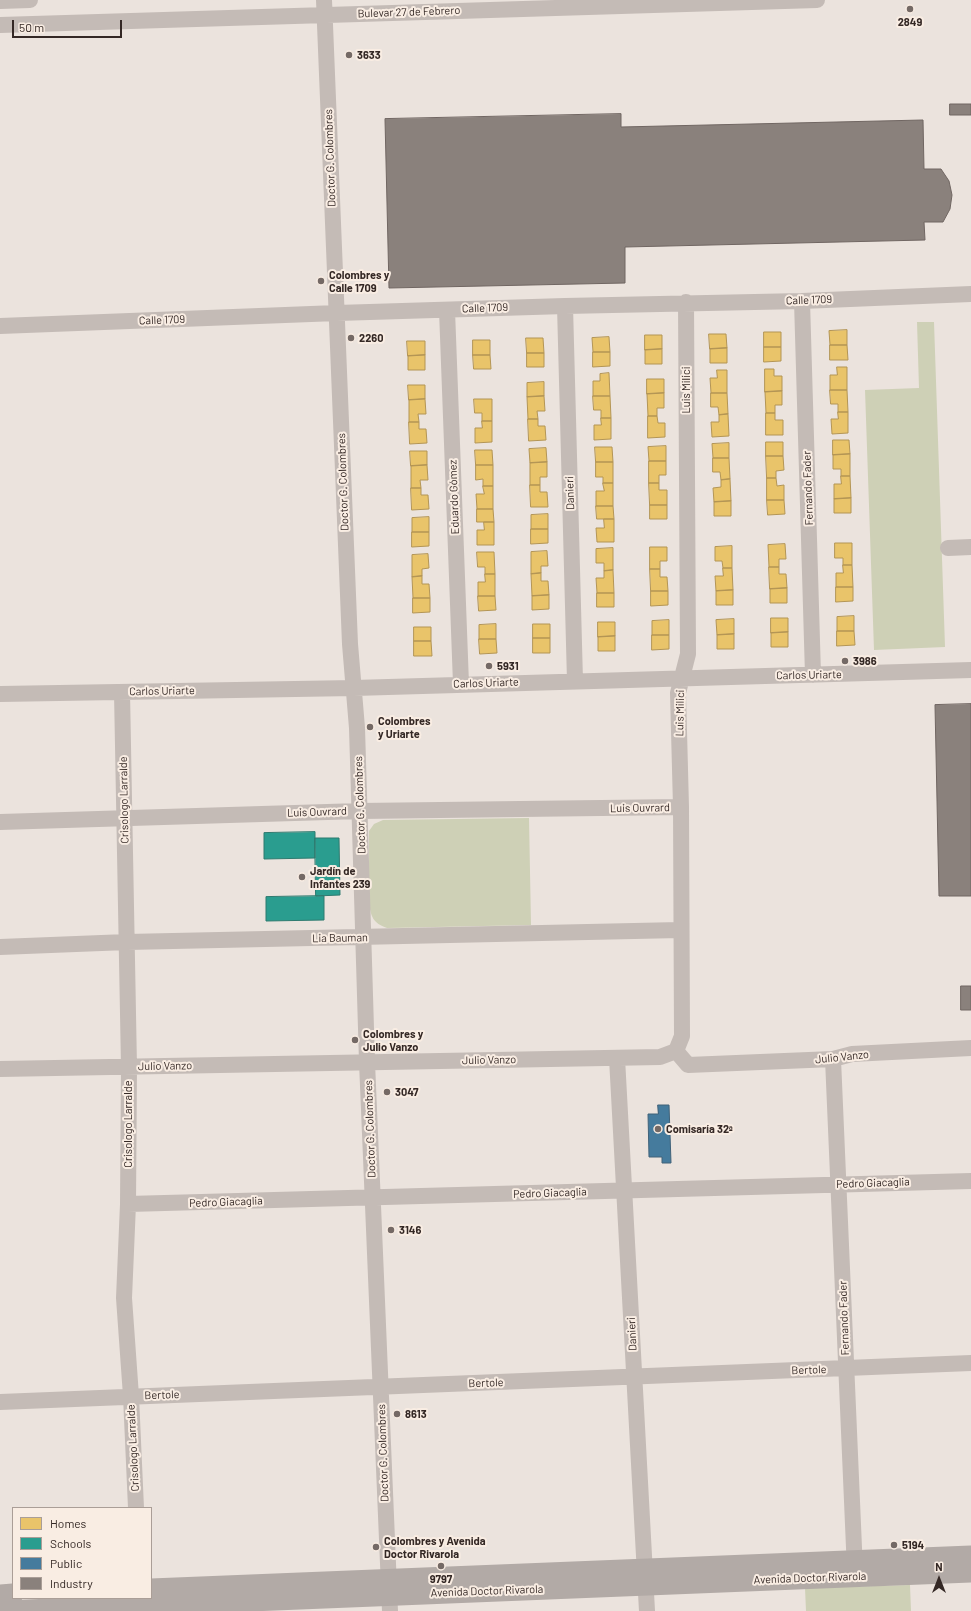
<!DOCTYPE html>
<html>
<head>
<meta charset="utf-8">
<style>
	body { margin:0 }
	#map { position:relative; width:971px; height:1611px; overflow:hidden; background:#ebe3dd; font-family:Barlow,sans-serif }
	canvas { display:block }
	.legend { position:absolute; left:12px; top:1507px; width:140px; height:92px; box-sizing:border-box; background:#f9ede3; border:1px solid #aa9e97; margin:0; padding:5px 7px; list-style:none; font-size:12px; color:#342825 }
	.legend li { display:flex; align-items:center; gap:8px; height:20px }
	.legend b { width:20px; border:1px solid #aa9e97 }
	.north { position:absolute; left:919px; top:1559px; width:40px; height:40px; -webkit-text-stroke:3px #f9ede3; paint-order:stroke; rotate:0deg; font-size:11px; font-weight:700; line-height:16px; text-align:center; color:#342825 }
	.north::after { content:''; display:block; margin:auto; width:14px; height:18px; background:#342825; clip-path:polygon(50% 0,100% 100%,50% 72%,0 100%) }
	.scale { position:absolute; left:12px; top:20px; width:110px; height:18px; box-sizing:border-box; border:2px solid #342825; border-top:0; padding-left:5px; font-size:12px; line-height:14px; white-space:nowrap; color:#342825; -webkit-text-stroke:3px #f9ede3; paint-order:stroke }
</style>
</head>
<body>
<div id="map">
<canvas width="971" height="1611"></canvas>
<ul class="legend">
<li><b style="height:11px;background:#e9c46a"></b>Homes</li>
<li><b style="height:11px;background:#2a9d8f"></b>Schools</li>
<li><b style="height:11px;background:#457b9d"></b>Public</li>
<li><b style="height:11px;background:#8a817c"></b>Industry</li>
</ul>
<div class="north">N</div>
<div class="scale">50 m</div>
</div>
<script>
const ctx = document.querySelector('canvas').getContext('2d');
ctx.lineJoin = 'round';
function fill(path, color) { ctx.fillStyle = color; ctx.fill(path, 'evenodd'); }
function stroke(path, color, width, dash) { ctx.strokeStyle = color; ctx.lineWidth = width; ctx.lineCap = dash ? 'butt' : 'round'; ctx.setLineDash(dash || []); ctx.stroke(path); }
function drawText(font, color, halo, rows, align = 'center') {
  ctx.font = font + ' Barlow,sans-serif'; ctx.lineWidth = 4; ctx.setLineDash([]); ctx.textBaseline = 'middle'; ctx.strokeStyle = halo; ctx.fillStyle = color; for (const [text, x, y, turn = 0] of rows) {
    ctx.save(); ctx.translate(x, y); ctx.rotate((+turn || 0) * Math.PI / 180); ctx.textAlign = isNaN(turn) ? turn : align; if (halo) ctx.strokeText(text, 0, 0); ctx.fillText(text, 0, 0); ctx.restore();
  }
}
fill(new Path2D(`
	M 917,322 L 934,322 L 945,647 L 874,650 L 865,390 L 919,388 Z
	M 529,818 L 531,925 L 387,928 C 373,923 371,917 369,903 L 369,831 L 374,824 L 383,820 Z
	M 910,1585 L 911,1611 L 806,1611 L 805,1588 Z`), '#ced0b6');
const homes = new Path2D(`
	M 847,330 L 847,345 L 830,345 L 829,331 Z
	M 764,332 L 781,332 L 781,347 L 764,347 Z
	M 709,334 L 726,334 L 727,348 L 710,349 Z
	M 645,335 L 662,335 L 662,349 L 645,350 Z
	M 609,337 L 610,352 L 593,352 L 592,338 Z
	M 526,338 L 543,338 L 544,353 L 527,353 Z
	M 473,340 L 490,340 L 490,355 L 473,355 Z
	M 407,341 L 425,341 L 425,355 L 408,356 Z
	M 830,345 L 847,345 L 848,360 L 830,360 Z
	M 764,347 L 781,347 L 781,361 L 764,362 Z
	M 727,348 L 727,363 L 710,363 L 710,349 Z
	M 662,349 L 662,364 L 645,364 L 645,350 Z
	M 593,352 L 610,352 L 610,366 L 593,367 Z
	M 527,353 L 544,353 L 544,367 L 527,367 Z
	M 425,355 L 425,370 L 408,370 L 408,356 Z
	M 473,355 L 490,355 L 491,369 L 474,369 Z
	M 837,367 L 847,367 L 847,390 L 830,390 L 830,375 L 837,375 Z
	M 765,369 L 774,369 L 774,376 L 782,376 L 782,391 L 765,392 Z
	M 717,370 L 727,370 L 727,393 L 711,393 L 710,378 L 717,378 Z
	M 609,373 L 610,396 L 593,396 L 593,381 L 600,381 L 600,374 Z
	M 647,379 L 664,379 L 664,393 L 647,394 Z
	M 544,382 L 544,396 L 527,397 L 527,383 Z
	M 408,385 L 425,385 L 425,399 L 409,400 Z
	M 830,390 L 847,390 L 848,412 L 838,412 L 838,404 L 831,404 Z
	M 782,391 L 782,405 L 775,405 L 775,413 L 766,413 L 765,392 Z
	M 664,393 L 664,408 L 657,408 L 657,416 L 648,416 L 647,394 Z
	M 711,393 L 727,393 L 728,414 L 719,415 L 718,407 L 711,407 Z
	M 544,396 L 545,411 L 537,411 L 538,419 L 528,419 L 527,397 Z
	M 593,396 L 610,396 L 611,418 L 601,418 L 601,410 L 594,410 Z
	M 425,399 L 426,414 L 418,414 L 419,422 L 409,422 L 409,400 Z
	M 474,399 L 492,399 L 492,421 L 482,421 L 482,413 L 475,413 Z
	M 838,412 L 848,412 L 848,433 L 832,434 L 831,419 L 838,419 Z
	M 766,413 L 775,413 L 775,420 L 783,420 L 783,435 L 766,435 Z
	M 728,414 L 729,436 L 712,437 L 711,422 L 719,422 L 719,415 Z
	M 648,416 L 657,416 L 658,423 L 665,423 L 665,437 L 648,438 Z
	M 601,418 L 611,418 L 611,439 L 594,440 L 594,425 L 601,425 Z
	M 528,419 L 538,419 L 538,426 L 545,426 L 546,440 L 529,441 Z
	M 482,421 L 492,421 L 492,442 L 475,443 L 475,428 L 482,428 Z
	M 409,422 L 419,422 L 419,429 L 426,429 L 427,443 L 410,444 Z
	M 833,440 L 849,440 L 850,454 L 833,455 Z
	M 766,442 L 783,442 L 783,456 L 766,456 Z
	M 729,443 L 729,458 L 713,458 L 712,444 Z
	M 666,446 L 666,461 L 649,461 L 648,447 Z
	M 595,447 L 612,447 L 613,462 L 596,462 Z
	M 546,448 L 547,462 L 530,463 L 529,449 Z
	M 475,450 L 492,450 L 493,465 L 476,465 Z
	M 410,451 L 427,451 L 427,465 L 411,466 Z
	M 850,454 L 850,476 L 841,476 L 841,469 L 833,469 L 833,455 Z
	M 766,456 L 783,456 L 784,470 L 776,471 L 776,478 L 767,478 Z
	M 713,458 L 729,458 L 730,479 L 721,480 L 720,472 L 713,472 Z
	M 649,461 L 666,461 L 666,475 L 659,475 L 659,483 L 649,483 Z
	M 547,462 L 547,477 L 540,477 L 540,485 L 530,485 L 530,463 Z
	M 596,462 L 613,462 L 613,483 L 603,483 L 603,477 L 596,477 Z
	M 427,465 L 428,480 L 420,480 L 421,488 L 411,488 L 411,466 Z
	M 476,465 L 493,465 L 493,486 L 483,486 L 483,479 L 476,480 Z
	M 841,476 L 850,476 L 851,498 L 834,499 L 834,484 L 841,484 Z
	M 767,478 L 776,478 L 777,486 L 784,485 L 784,500 L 767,500 Z
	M 730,479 L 731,501 L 714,502 L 713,488 L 721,487 L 721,480 Z
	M 603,483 L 613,483 L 613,506 L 596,506 L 596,491 L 604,491 Z
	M 649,483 L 659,483 L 659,490 L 667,490 L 667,505 L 650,505 Z
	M 530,485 L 540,485 L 540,492 L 547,492 L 548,507 L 531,507 Z
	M 483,486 L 493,486 L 493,509 L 477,509 L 476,494 L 484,494 Z
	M 411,488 L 421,488 L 421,495 L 428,495 L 429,509 L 412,510 Z
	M 851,498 L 851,513 L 834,513 L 834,499 Z
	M 767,500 L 784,500 L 785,514 L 768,515 Z
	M 731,501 L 731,516 L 714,516 L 714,502 Z
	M 650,505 L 667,505 L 667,519 L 650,519 Z
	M 596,506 L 613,506 L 614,519 L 597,519 Z
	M 477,509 L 493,509 L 494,522 L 477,522 Z
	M 548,514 L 548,529 L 531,529 L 531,515 Z
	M 429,517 L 429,532 L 412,532 L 412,518 Z
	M 604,519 L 614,519 L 614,542 L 597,542 L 596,528 L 604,528 Z
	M 484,522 L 494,522 L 494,545 L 477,545 L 477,530 L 484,530 Z
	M 531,529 L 548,529 L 548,543 L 531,544 Z
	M 412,532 L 429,532 L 429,546 L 412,547 Z
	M 835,543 L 852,543 L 852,565 L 843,565 L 843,558 L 835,558 Z
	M 785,544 L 786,559 L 779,559 L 779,567 L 769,567 L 768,545 Z
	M 732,546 L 732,568 L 723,568 L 722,561 L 715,561 L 715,547 Z
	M 650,547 L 667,547 L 667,561 L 660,561 L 660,569 L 650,569 Z
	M 613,548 L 613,570 L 604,571 L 604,563 L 596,563 L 596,549 Z
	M 547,551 L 548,566 L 541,566 L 541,573 L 531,574 L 531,552 Z
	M 477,552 L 494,552 L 495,574 L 485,574 L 485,567 L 478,567 Z
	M 428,554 L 429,568 L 422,569 L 422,576 L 412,577 L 412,555 Z
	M 843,565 L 852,565 L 853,587 L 836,587 L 836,573 L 843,573 Z
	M 769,567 L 779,567 L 779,574 L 786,574 L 787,588 L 770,589 Z
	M 723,568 L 732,568 L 733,590 L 716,591 L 715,576 L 723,576 Z
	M 650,569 L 660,569 L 660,577 L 667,577 L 668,591 L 651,591 Z
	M 613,570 L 614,593 L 597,593 L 596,578 L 604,578 L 604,571 Z
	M 541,573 L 541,581 L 548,581 L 549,595 L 532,596 L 531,574 Z
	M 485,574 L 495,574 L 495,596 L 478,596 L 478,582 L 485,582 Z
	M 422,576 L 422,584 L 429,584 L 430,598 L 413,598 L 412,577 Z
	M 836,587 L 853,587 L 853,601 L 836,602 Z
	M 787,588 L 787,603 L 770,603 L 770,589 Z
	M 733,590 L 733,605 L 716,605 L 716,591 Z
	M 651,591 L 668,591 L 668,605 L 651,606 Z
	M 597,593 L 614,593 L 614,607 L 597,607 Z
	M 549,595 L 549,609 L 532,610 L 532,596 Z
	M 478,596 L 495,596 L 496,610 L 479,611 Z
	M 413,598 L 430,598 L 430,612 L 413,613 Z
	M 854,616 L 854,631 L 837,631 L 837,617 Z
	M 771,618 L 788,618 L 788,632 L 771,633 Z
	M 734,619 L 734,634 L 717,635 L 716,620 Z
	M 669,620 L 669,635 L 652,635 L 652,621 Z
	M 598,622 L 615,622 L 615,636 L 598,637 Z
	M 496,624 L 496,639 L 479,639 L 479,625 Z
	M 533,624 L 550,624 L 550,638 L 533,638 Z
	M 414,627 L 431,627 L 431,641 L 414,641 Z
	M 837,631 L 854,631 L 855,645 L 837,646 Z
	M 788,632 L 788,647 L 771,647 L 771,633 Z
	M 734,634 L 734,649 L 717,649 L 717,635 Z
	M 652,635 L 669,635 L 669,649 L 652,650 Z
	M 615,636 L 615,651 L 598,651 L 598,637 Z
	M 533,638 L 550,638 L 550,653 L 533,653 Z
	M 479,639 L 496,639 L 497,653 L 480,654 Z
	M 414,641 L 431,641 L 432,656 L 414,656 Z`);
fill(homes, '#e9c46a');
stroke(homes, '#b39555', 1);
const schools = new Path2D(`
	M 315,832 L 315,858 L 264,859 L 264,833 Z
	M 315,838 L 339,838 L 340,895 L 316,896 Z
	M 324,896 L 324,920 L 266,921 L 266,897 Z`);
fill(schools, '#2a9d8f');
stroke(schools, '#2d7a6f', 1);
const public = new Path2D(`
	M 658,1105 L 669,1105 L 671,1163 L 662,1163 L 662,1157 L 649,1157 L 648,1114 L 658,1114 Z`);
fill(public, '#457b9d');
stroke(public, '#406279', 1);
const industry = new Path2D(`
	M 950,104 L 971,104 L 971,115 L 950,115 Z
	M 621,114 L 621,127 L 923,120 L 924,169 L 941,169 L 949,181 L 952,195 L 950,209 L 943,222 L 924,222 L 925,240 L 625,247 L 625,283 L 389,288 L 385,119 Z
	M 971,704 L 971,896 L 939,896 L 935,705 Z
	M 961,986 L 971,986 L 971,1010 L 961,1010 Z`);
fill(industry, '#8a817c');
stroke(industry, '#706662', 1);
stroke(new Path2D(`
	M 324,0 L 350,644 L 357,728 L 367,1062 L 390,1611
	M 0,1 L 30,0
	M 0,25 L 817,0
	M 802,301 L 813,675
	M 565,306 L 575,681
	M 447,310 L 461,684
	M 0,326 L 337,313 L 565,306 L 802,301 L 971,294
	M 948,548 L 971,547
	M 122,692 L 129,1067 L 128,1204 L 124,1298 L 131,1396 L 136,1508
	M 0,694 L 354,688 L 971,670
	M 0,822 L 360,811 L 681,807
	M 0,947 L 127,942 L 680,930
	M 676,1051 L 682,1036 L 681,807 L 678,693 L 688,654 L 686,302
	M 676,1051 L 688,1065 L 833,1059 L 852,1054 L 971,1048
	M 617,1058 L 647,1611
	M 833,1059 L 855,1571
	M 0,1069 L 660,1057 L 676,1051
	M 128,1204 L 971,1181
	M 0,1402 L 971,1363`), '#c4bbb6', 16);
stroke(new Path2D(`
	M 151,1589 L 971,1556
	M 0,1595 L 13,1594
	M 2,1611 L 971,1572`), '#b2aaa6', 21);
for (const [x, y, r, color] of [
	[910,9,4,"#746965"],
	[349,55,4,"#746965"],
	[321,281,4,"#746965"],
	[351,338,4,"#746965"],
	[845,661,4,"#746965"],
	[489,666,4,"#746965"],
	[370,727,4,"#746965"],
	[302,877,4,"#746965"],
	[355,1040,4,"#746965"],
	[387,1092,4,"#746965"],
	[658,1129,4,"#746965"],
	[391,1230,4,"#746965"],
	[397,1414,4,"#746965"],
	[894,1545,4,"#746965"],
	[376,1547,4,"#746965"],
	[441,1566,4,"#746965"]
]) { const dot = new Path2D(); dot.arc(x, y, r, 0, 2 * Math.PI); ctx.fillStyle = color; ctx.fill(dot); stroke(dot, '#f9ede3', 1.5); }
drawText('11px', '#342825', '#f9ede3', [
	["Bulevar 27 de Febrero",409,12,-2],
	["Doctor G. Colombres",330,158,-92],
	["Calle 1709",809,300,-2],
	["Calle 1709",485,308,-2],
	["Calle 1709",162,320,-2],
	["Luis Milici",686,390,-90],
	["Doctor G. Colombres",343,482,-92],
	["Fernando Fader",808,488,-92],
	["Danieri",570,493,-92],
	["Eduardo Gómez",454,497,-92],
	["Carlos Uriarte",809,675,-1],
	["Carlos Uriarte",486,683,-2],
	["Carlos Uriarte",162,691,-1],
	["Luis Milici",680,713,-89],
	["Crisologo Larralde",124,800,-91],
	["Doctor G. Colombres",360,805,-92],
	["Luis Ouvrard",640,808,-1],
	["Luis Ouvrard",317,812,-2],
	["Lia Bauman",340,938,-1],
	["Julio Vanzo",842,1057,-6],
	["Julio Vanzo",489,1060,-1],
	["Julio Vanzo",165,1066,-1],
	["Crisologo Larralde",128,1124,-90],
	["Doctor G. Colombres",370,1129,-92],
	["Pedro Giacaglia",873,1183,-2],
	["Pedro Giacaglia",550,1193,-2],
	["Pedro Giacaglia",226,1202,-2],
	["Fernando Fader",844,1318,-92],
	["Danieri",632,1334,-93],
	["Bertole",809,1370,-2],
	["Bertole",486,1383,-2],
	["Bertole",162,1395,-2],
	["Crisologo Larralde",133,1448,-93],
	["Doctor G. Colombres",383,1453,-92],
	["Avenida Doctor Rivarola",810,1578,-2],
	["Avenida Doctor Rivarola",487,1591,-2]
]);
drawText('bold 11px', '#342825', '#f9ede3', [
	["2849",910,22,"center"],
	["3633",357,55],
	["Colombres y",329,275],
	["Calle 1709",329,288],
	["2260",359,338],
	["3986",853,661],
	["5931",497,666],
	["Colombres",378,721],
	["y Uriarte",378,734],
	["Jardín de",310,871],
	["Infantes 239",310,884],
	["Colombres y",363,1034],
	["Julio Vanzo",363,1047],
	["3047",395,1092],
	["Comisaría 32ª",666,1129],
	["3146",399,1230],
	["8613",405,1414],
	["Colombres y Avenida",384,1541],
	["Doctor Rivarola",384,1554],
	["5194",902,1545],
	["9797",441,1579,"center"]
], 'left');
</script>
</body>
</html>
